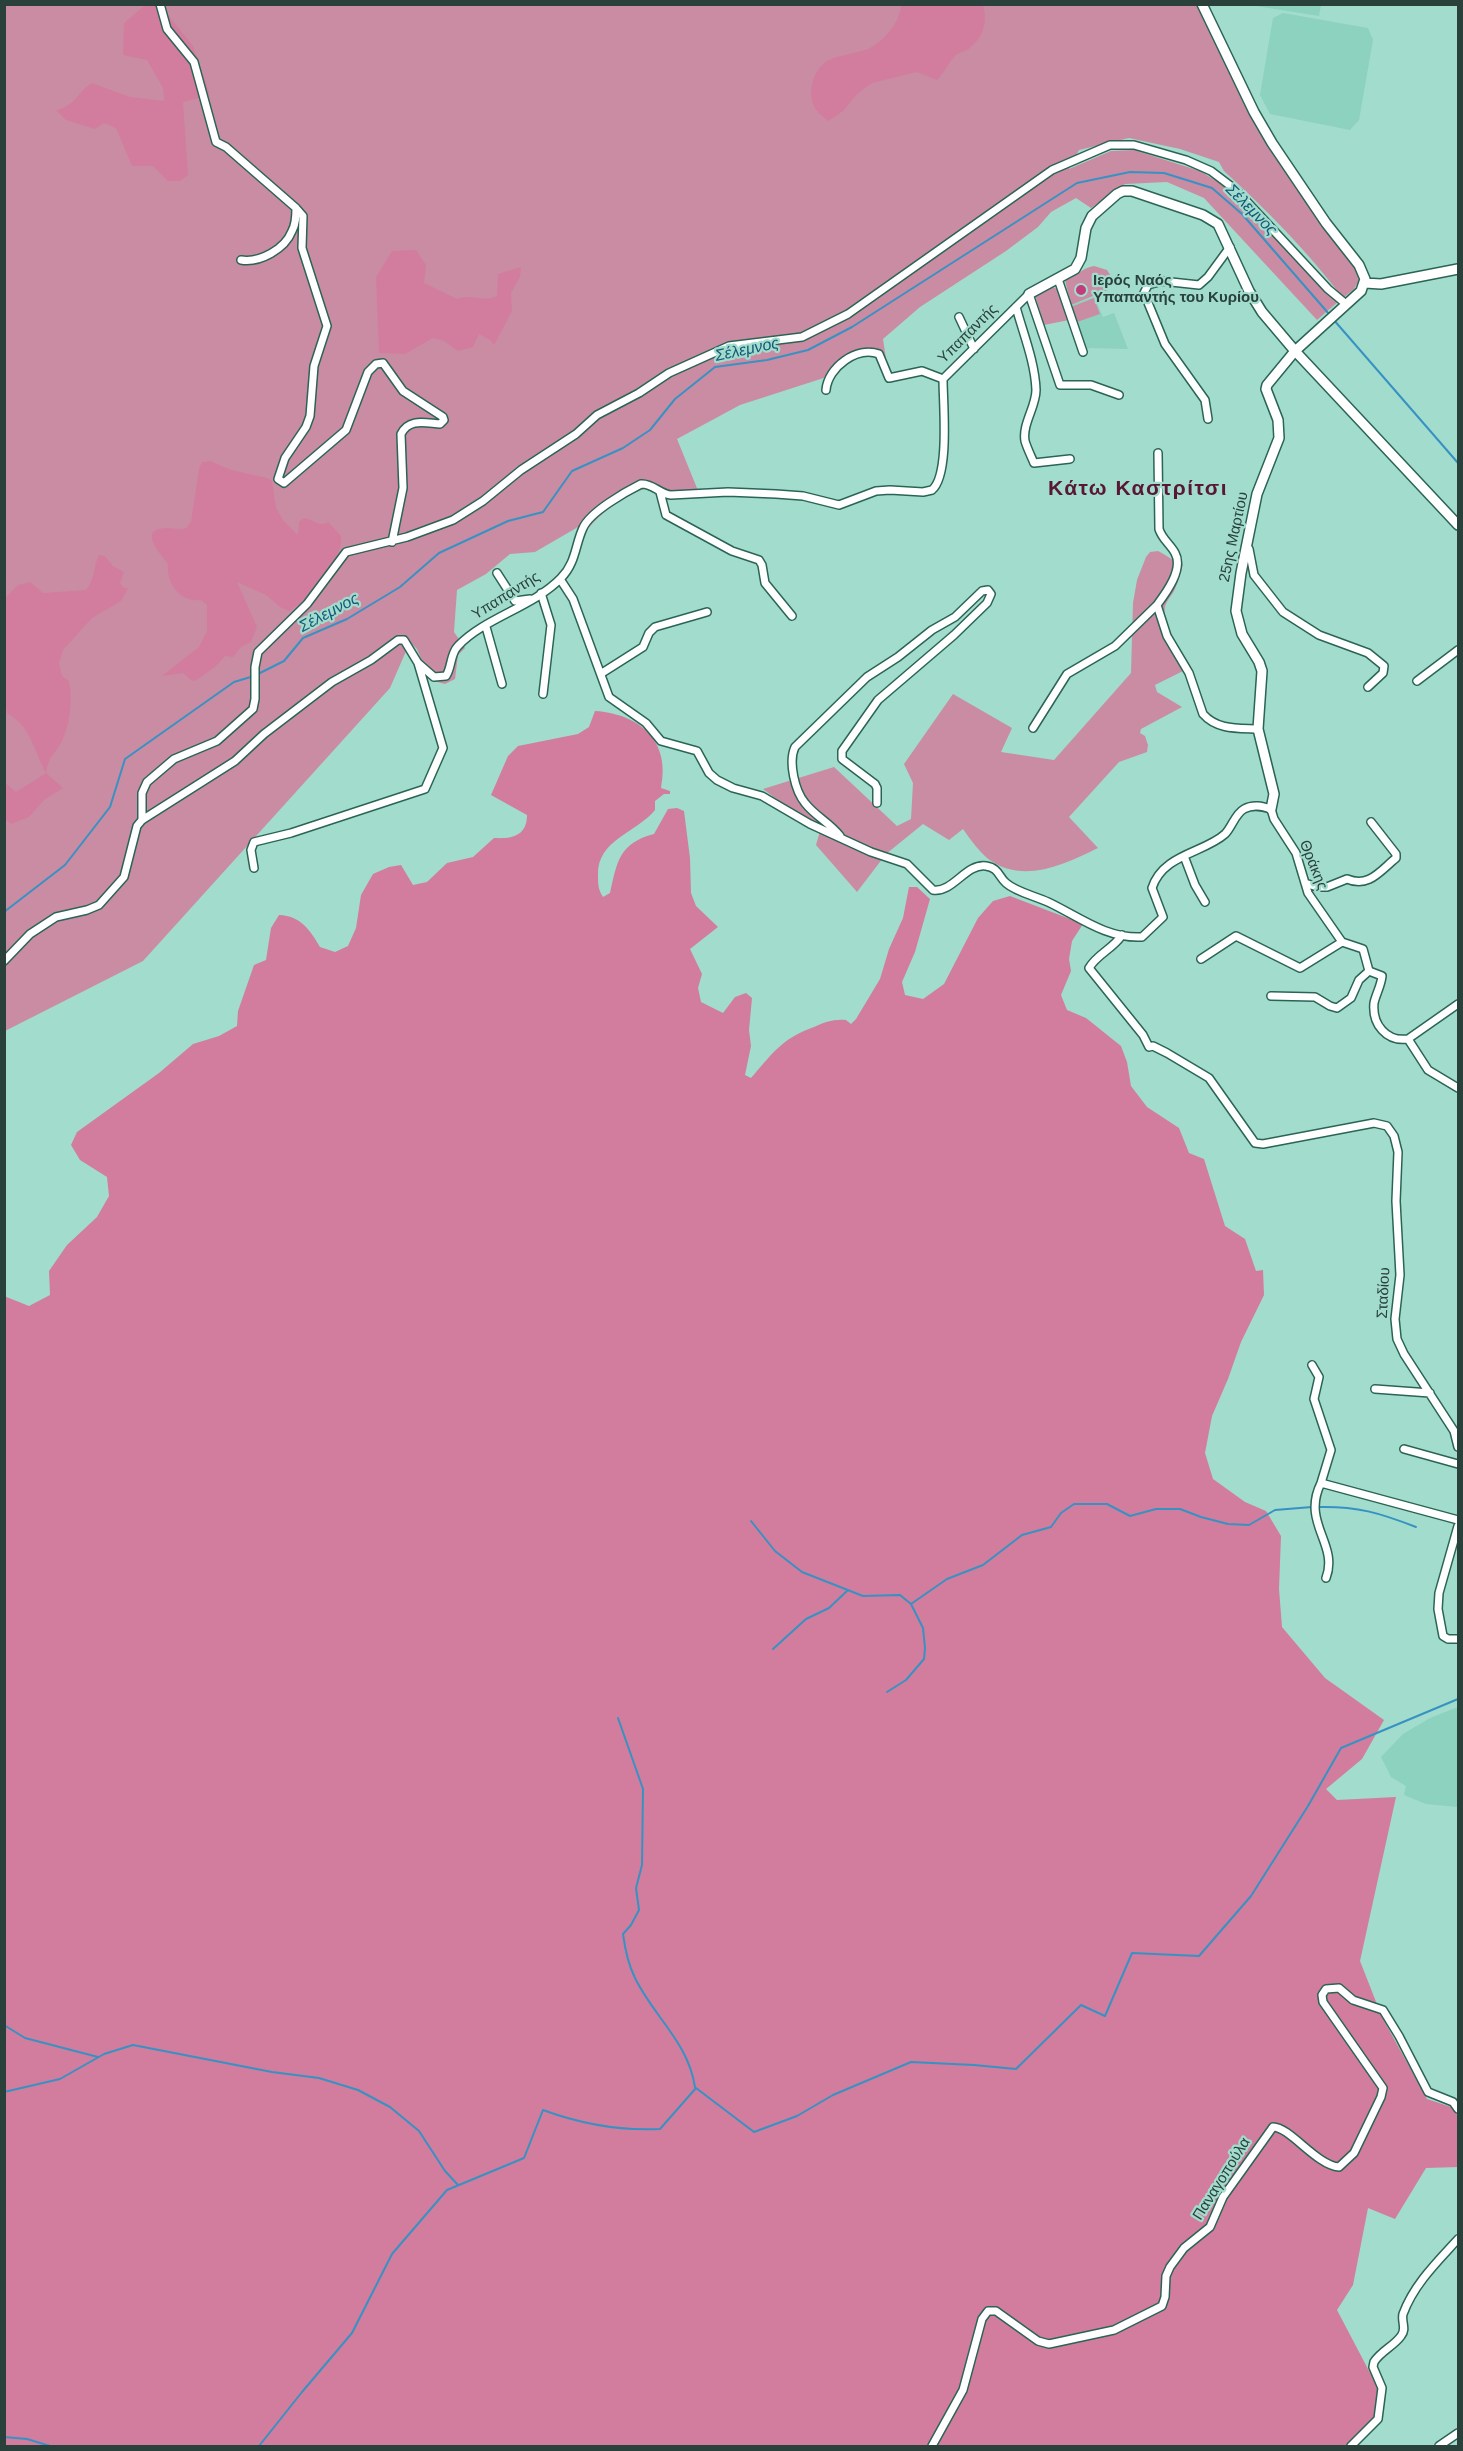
<!DOCTYPE html>
<html>
<head>
<meta charset="utf-8">
<style>
	body { margin:0 }
	#map { position:relative; width:1463px; height:2451px; overflow:hidden; background:#a1dccc; font-family:Helvetica,sans-serif }
	canvas { display:block }
	.frame { position:absolute; inset:0; border:6px solid #29413a; pointer-events:none }
</style>
</head>
<body>
<div id="map">
<canvas width="1463" height="2451"></canvas>
<div class="frame"></div>
</div>
<script>
const ctx = document.querySelector('canvas').getContext('2d');
ctx.lineJoin = 'round';
function fill(path, color) { ctx.fillStyle = color; ctx.fill(path, 'evenodd'); }
function stroke(path, color, width, dash) { ctx.strokeStyle = color; ctx.lineWidth = width; ctx.lineCap = dash ? 'butt' : 'round'; ctx.setLineDash(dash || []); ctx.stroke(path); }
function drawText(font, color, halo, rows, align = 'center') {
  ctx.font = font + ' Helvetica,sans-serif'; ctx.lineWidth = 4.5; ctx.setLineDash([]); ctx.textBaseline = 'middle'; ctx.strokeStyle = halo; ctx.fillStyle = color; for (const [text, x, y, turn = 0] of rows) {
    ctx.save(); ctx.translate(x, y); ctx.rotate((+turn || 0) * Math.PI / 180); ctx.textAlign = isNaN(turn) ? turn : align; if (halo) ctx.strokeText(text, 0, 0); ctx.fillText(text, 0, 0); ctx.restore();
  }
}
fill(new Path2D(`
	M 1250,5 L 1321,4 L 1321,5 L 1319,16 Z
	M 1283,13 L 1368,28 L 1373,40 L 1359,120 L 1350,130 L 1270,114 L 1260,95 L 1273,18 Z
	M 1094,297 L 1103,317 L 1114,313 L 1128,349 L 1090,348 L 1085,350 L 1071,305 Z
	M 1458,1707 L 1458,1807 L 1426,1804 L 1404,1795 L 1406,1786 L 1391,1777 L 1381,1757 L 1403,1734 L 1430,1718 Z`), '#8dd1bf');
fill(new Path2D(`
	M 5,5 L 1198,5 L 1243,102 L 1315,215 L 1357,270 L 1359,280 L 1354,289 L 1343,298 C 1307,251 1267,210 1224,171 L 1219,162 L 1180,149 L 1129,138 L 1079,150 L 1069,169 L 1111,151 L 1134,150 L 1200,171 L 1221,184 L 1252,210 L 1339,301 L 1317,320 L 1204,198 L 1167,182 L 1125,184 L 1091,208 L 1076,198 L 1051,212 L 1038,227 L 1006,251 L 920,307 L 883,339 L 886,359 C 867,350 849,360 836,374 L 740,405 L 677,439 L 701,498 L 665,499 L 648,488 C 630,492 593,517 585,534 L 578,527 L 535,552 L 510,554 L 486,574 L 457,590 L 454,632 L 465,648 L 458,655 L 455,679 L 445,684 L 430,680 L 417,649 L 410,642 L 390,688 L 143,961 L 5,1031 Z
	M 1094,266 L 1107,270 L 1111,276 L 1108,290 L 1071,305 L 1065,280 C 1077,276 1082,268 1094,266 Z
	M 1052,287 L 1058,289 L 1069,320 L 1044,325 L 1035,295 Z
	M 1094,298 L 1100,314 L 1077,322 L 1071,307 Z
	M 1158,551 C 1167,555 1173,562 1183,564 C 1181,573 1178,582 1174,591 C 1171,596 1166,602 1165,607 C 1161,626 1183,651 1191,667 L 1155,685 L 1157,692 L 1182,707 L 1141,729 L 1140,733 L 1145,736 L 1148,745 L 1147,752 L 1119,762 L 1069,817 L 1098,848 C 1063,865 1022,885 987,858 C 978,850 970,839 963,829 L 949,840 L 923,824 L 886,854 L 857,892 L 816,845 L 820,831 L 763,789 L 834,767 L 897,826 L 911,819 L 913,783 L 904,764 L 953,694 L 1012,728 L 1001,752 L 1054,760 L 1131,673 L 1133,603 L 1137,580 L 1146,557 L 1150,552 Z`), '#ca8ca3');
fill(new Path2D(`
	M 145,5 L 160,5 L 193,46 L 210,95 L 183,102 L 188,175 L 180,181 L 168,181 L 153,166 L 132,166 L 116,128 L 104,123 L 95,129 L 66,120 L 56,110 C 76,106 77,92 92,83 L 130,97 L 164,101 L 163,88 L 147,60 L 123,55 L 124,23 Z
	M 901,5 L 983,5 C 988,23 983,39 967,50 C 963,52 957,53 954,57 C 948,64 944,73 937,80 L 917,72 L 872,83 L 858,93 L 843,111 L 828,121 C 824,117 818,113 815,108 C 806,93 814,67 829,60 C 842,54 857,54 870,48 C 885,40 900,22 901,5 Z
	M 416,250 L 426,265 L 424,283 L 457,299 C 470,293 484,303 497,296 L 498,274 L 521,267 L 520,277 L 511,293 L 512,311 L 494,345 L 490,340 L 479,334 L 473,347 L 458,351 L 444,341 L 433,338 L 405,354 L 379,353 L 376,277 L 392,251 Z
	M 210,461 L 231,470 L 267,478 L 272,481 L 276,508 L 283,520 L 298,535 L 299,522 L 304,518 C 313,519 319,528 328,522 L 341,536 C 344,560 311,600 289,611 L 280,607 L 266,595 L 237,582 L 257,627 L 251,642 L 241,647 L 233,657 L 225,656 L 216,666 L 195,681 L 191,680 L 183,673 L 162,676 L 199,647 L 207,631 L 207,605 L 201,600 C 181,603 166,584 168,564 C 162,555 136,529 166,528 C 173,528 178,530 186,528 L 191,522 L 199,469 L 202,462 Z
	M 99,555 L 105,556 L 113,566 L 124,572 L 120,583 L 124,588 L 128,588 L 121,601 L 92,618 L 63,650 L 59,663 L 62,676 L 69,681 C 73,700 70,725 61,743 C 53,757 50,754 46,773 L 63,788 L 44,800 L 29,817 L 11,824 L 5,819 L 5,783 L 16,792 L 46,773 C 32,748 33,729 7,713 L 4,694 L 5,598 L 18,585 L 30,582 L 43,593 L 86,590 C 95,580 93,567 99,555 Z
	M 595,711 C 640,714 671,741 661,788 L 670,791 L 670,794 L 664,794 L 655,801 L 655,810 C 636,833 597,840 598,875 C 598,884 598,889 603,897 L 610,893 C 617,862 619,843 654,834 L 668,809 L 677,808 L 684,811 L 690,858 L 691,893 L 696,906 L 718,927 L 690,949 L 702,974 L 698,988 L 701,1002 L 723,1013 L 735,997 L 746,993 L 752,998 L 749,1030 L 751,1046 L 745,1075 L 751,1078 C 773,1053 781,1039 814,1027 C 825,1022 833,1019 846,1020 L 851,1024 L 856,1019 L 880,979 L 889,949 L 903,918 L 909,887 L 917,887 L 930,899 L 915,952 L 902,982 L 905,995 L 923,999 L 944,984 L 978,918 L 993,901 L 1010,896 L 1083,924 L 1072,941 L 1069,959 L 1071,971 L 1061,995 L 1067,1010 L 1086,1018 L 1121,1046 L 1127,1062 L 1131,1086 L 1147,1107 L 1179,1128 L 1189,1153 L 1204,1159 L 1225,1226 L 1245,1239 L 1256,1271 L 1263,1270 L 1264,1295 L 1241,1342 L 1228,1379 L 1212,1416 L 1205,1453 L 1213,1479 L 1245,1502 L 1266,1511 L 1281,1536 L 1279,1589 L 1282,1627 L 1325,1678 L 1384,1720 L 1362,1759 L 1326,1789 L 1337,1800 L 1396,1797 L 1360,1961 L 1382,2017 L 1427,2099 L 1451,2107 L 1458,2116 L 1458,2167 L 1426,2168 L 1395,2219 L 1368,2208 L 1353,2285 L 1337,2310 L 1379,2390 L 1376,2421 L 1350,2446 L 5,2446 L 4,1296 L 29,1306 L 50,1295 L 49,1271 L 67,1245 L 97,1217 L 109,1196 L 107,1177 L 80,1160 L 71,1145 L 77,1132 L 159,1073 L 193,1044 L 219,1036 L 237,1026 L 238,1011 L 254,965 L 266,960 L 271,928 L 279,915 C 301,916 310,930 320,947 L 335,952 L 348,946 L 356,928 L 361,895 L 373,874 L 389,867 L 401,865 L 413,885 L 427,882 L 447,863 L 473,857 L 494,838 C 512,839 527,836 527,815 L 491,795 L 508,756 L 518,746 L 578,734 L 589,727 Z`), '#d27d9d');
stroke(new Path2D(`
	M 1333,319 L 1458,463
	M 4,912 L 65,865 L 110,807 L 125,759 L 234,682 L 254,676 L 284,661 L 303,638 L 347,619 L 400,587 L 439,553 L 508,521 L 543,512 L 572,471 L 623,448 L 650,430 L 675,399 L 715,367 L 767,360 L 808,350 L 852,327 L 1077,183 L 1130,172 L 1164,173 L 1212,188 L 1242,214 L 1329,314
	M 1318,1507 C 1357,1506 1380,1513 1416,1527
	M 751,1521 L 775,1551 L 802,1572 L 863,1596 L 900,1595 L 911,1604 L 923,1628 L 925,1648 L 924,1659 L 906,1680 L 887,1692
	M 911,1604 L 947,1579 L 983,1565 L 1022,1535 L 1051,1527 L 1061,1513 L 1074,1504 L 1107,1504 L 1130,1516 L 1156,1509 L 1180,1509 L 1201,1517 L 1228,1524 L 1249,1525 L 1275,1510 L 1312,1507
	M 773,1649 L 806,1619 L 829,1608 L 848,1590
	M 618,1718 L 643,1789 L 642,1865 L 636,1888 L 639,1910 L 631,1925 L 623,1934 C 625,1949 628,1964 635,1978 C 654,2017 688,2042 695,2087
	M 4,2025 L 25,2038 L 98,2057
	M 4,2092 L 60,2079 L 104,2054 L 133,2045 L 272,2072 L 319,2078 L 358,2090 L 390,2107 L 419,2131 L 445,2171 L 458,2185
	M 4,2437 L 27,2439 L 50,2446
	M 259,2446 L 302,2392 L 352,2333 L 392,2254 L 447,2190 L 524,2158 L 543,2110 C 581,2124 620,2131 660,2129 L 696,2088 L 754,2132 L 797,2116 L 833,2095 L 911,2062 L 974,2065 L 1016,2069 L 1081,2005 L 1105,2016 L 1132,1953 L 1199,1956 L 1251,1896 L 1308,1806 L 1341,1748 L 1458,1699`), '#3792c3', 2);
const street = new Path2D(`
	M 160,4 L 167,29 L 194,62 L 216,142 L 226,147 L 296,208 L 303,216 L 302,248 L 327,326 L 314,366 L 310,416 L 306,427 L 285,458 L 278,479 L 284,483 L 346,430 L 368,372 L 376,364 L 383,363 L 403,391 L 443,417 L 444,420 L 440,424 C 425,423 409,418 401,434 L 403,488 L 392,542
	M 241,260 C 260,263 285,249 292,231 C 296,224 296,216 296,208
	M 1058,279 L 1083,352
	M 1016,307 C 1023,333 1035,362 1036,390 C 1036,407 1022,424 1025,441 C 1027,448 1031,456 1034,463 L 1070,459
	M 959,317 L 974,349
	M 826,390 C 828,367 857,346 879,354 L 889,378 L 922,371 L 943,379
	M 1208,419 L 1205,400 L 1165,344 L 1144,293 L 1148,285 L 1162,281 L 1199,285 L 1208,277 L 1230,247
	M 1158,453 L 1159,529 C 1162,539 1170,544 1175,553 C 1184,569 1166,593 1157,605 L 1167,636 L 1189,673 L 1203,714 C 1217,730 1238,728 1258,729
	M 660,492 L 666,515 L 732,551 L 759,560 L 762,565 L 765,583 L 792,616
	M 1247,548 L 1249,549 L 1254,575 L 1283,612 L 1319,635 L 1368,653 L 1384,666 L 1383,673 L 1368,687
	M 497,573 L 515,601 L 530,599
	M 560,579 L 573,599 L 609,697 L 646,723 L 661,741 L 697,751 L 709,773 L 717,780 L 733,788 L 762,796 L 810,824 L 871,852 L 907,864 L 933,890 C 953,893 966,863 986,866 C 999,868 998,876 1006,883 C 1016,892 1035,896 1048,902 C 1078,916 1106,939 1142,937 L 1163,917 L 1152,888 C 1163,854 1204,853 1225,834 C 1232,827 1235,814 1244,809 C 1253,804 1262,806 1271,809 L 1274,819 L 1296,853 L 1308,893 L 1342,942 L 1300,968 L 1236,936 L 1201,959
	M 541,593 L 551,625 L 543,694
	M 486,627 L 502,684
	M 418,663 L 434,677 L 446,676 C 452,667 450,654 458,646 C 484,618 533,607 561,578 C 576,563 575,545 583,528 C 590,512 625,492 641,484 C 652,483 660,494 671,495 L 728,492 L 776,494 L 803,496 L 839,505 L 876,491 L 890,490 L 923,492 L 932,490 C 950,475 943,403 943,379 L 1029,294 L 1060,385 L 1091,385 L 1119,395
	M 602,673 L 643,647 L 649,633 L 655,627 L 707,612
	M 1417,681 L 1458,650
	M 1033,728 L 1067,674 L 1115,646 L 1157,605
	M 142,820 L 142,793 L 147,782 L 174,759 L 217,741 L 253,709 L 255,699 L 255,667 L 258,652 L 307,604 L 346,552 L 407,537 L 453,520 L 483,501 L 521,470 L 576,434 L 597,415 L 639,393 L 669,373 L 729,346 L 802,337 L 848,314 L 1052,170 L 1110,145 L 1134,145 L 1186,160 L 1211,171 L 1236,190 L 1328,289 L 1346,304
	M 840,836 C 830,823 815,816 805,803 C 795,791 788,762 795,747 L 867,677 L 898,657 L 932,630 L 955,617 L 982,591 L 988,590 L 991,594 L 987,603 L 954,635 L 878,700 L 842,751 L 842,759 L 875,784 L 877,788 L 877,803
	M 1184,856 L 1195,885 L 1205,902
	M 1305,883 L 1317,887 L 1327,887 L 1347,879 C 1369,888 1380,871 1396,858 L 1396,854 L 1371,822
	M 1122,935 C 1113,949 1097,954 1089,968 L 1143,1035 L 1149,1047 L 1153,1046 L 1167,1053 L 1209,1078 L 1255,1143 L 1263,1144 L 1374,1123 L 1387,1126 L 1394,1136 L 1398,1152 L 1396,1201 L 1400,1275 L 1395,1319 L 1397,1339 L 1404,1354 L 1454,1431 L 1458,1447
	M 1342,942 L 1363,949 L 1369,971 L 1382,976 C 1381,986 1376,994 1374,1003 C 1372,1024 1386,1042 1408,1039 L 1458,1004
	M 4,961 L 30,934 L 56,917 L 87,910 L 99,905 L 124,877 L 137,826 L 142,820 L 235,761 L 264,734 L 332,682 L 371,660 L 398,640 L 404,640 L 418,663 L 443,748 L 425,789 L 291,833 L 254,842 L 251,850 L 254,868
	M 1271,996 L 1315,997 L 1330,1006 L 1337,1008 L 1351,998 L 1359,980 L 1369,971
	M 1408,1039 L 1428,1070 L 1458,1088
	M 1312,1365 L 1319,1377 L 1314,1399 L 1331,1450 L 1321,1483
	M 1375,1389 L 1430,1393
	M 1404,1449 L 1458,1464
	M 1458,1526 L 1439,1593 L 1438,1609 L 1443,1636 L 1448,1639 L 1458,1639
	M 1326,1578 C 1339,1544 1301,1523 1321,1483 L 1458,1520
	M 932,2446 L 963,2390 L 982,2319 L 988,2311 L 996,2311 L 1038,2341 L 1049,2344 L 1114,2330 L 1162,2306 L 1165,2297 L 1166,2276 L 1170,2267 L 1184,2248 L 1210,2227 L 1223,2197 L 1273,2127 C 1290,2127 1316,2165 1339,2167 L 1354,2153 L 1381,2097 L 1383,2088 L 1323,2002 L 1322,1995 L 1326,1989 L 1339,1988 L 1353,2000 L 1383,2010 L 1399,2036 L 1428,2092 L 1453,2102 L 1458,2109
	M 1351,2446 L 1378,2419 L 1382,2388 L 1373,2367 L 1374,2362 C 1381,2351 1394,2346 1401,2336 C 1407,2329 1401,2322 1403,2314 C 1414,2284 1438,2261 1458,2239
	M 1439,2446 L 1458,2433`);
const secondary = new Path2D(`
	M 1202,4 L 1254,112 L 1272,143 L 1326,223 L 1359,265 L 1365,279 L 1361,291 L 1295,351 L 1267,385 L 1266,389 L 1278,420 L 1279,438 L 1257,494 L 1241,573 L 1236,611 L 1242,634 L 1259,662 L 1262,671 L 1258,729 L 1274,794 L 1271,809
	M 1365,283 L 1381,284 L 1458,269
	M 1029,294 L 1075,269 L 1081,258 L 1086,228 L 1092,216 L 1117,194 L 1123,191 L 1132,191 L 1203,215 L 1218,224 L 1249,291 L 1262,312 L 1295,351 L 1458,525`);
stroke(street, '#2a6456', 10);
stroke(secondary, '#2a6456', 12);
stroke(street, '#fff', 7);
stroke(secondary, '#fff', 9);
for (const [x, y, r, color] of [
	[1081,290,6,"#c33c7b"]
]) { const dot = new Path2D(); dot.arc(x, y, r, 0, 2 * Math.PI); ctx.fillStyle = color; ctx.fill(dot); stroke(dot, '#a1dccc', 2); }
drawText('bold 15px', '#29413a', '#a1dccc', [
	["Ιερός Ναός",1093,281],
	["Υπαπαντής του Κυρίου",1093,298]
], 'left');
drawText('15px', '#29413a', '#a1dccc', [
	["Υπαπαντής",968,334,-45],
	["25ης Μαρτίου",1234,537,-78],
	["Υπαπαντής",506,596,-32],
	["Θράκης",1313,865,68],
	["Σταδίου",1384,1293,-87],
	["Παναγοπούλα",1222,2179,-58]
]);
drawText('italic 16px', '#16597b', '#a1dccc', [
	["Σέλεμνος",1251,210,45],
	["Σέλεμνος",747,350,-12],
	["Σέλεμνος",329,613,-28]
]);
ctx.letterSpacing = '1.5px';
drawText('bold 21px', '#581735', '#a1dccc', [
	["Κάτω Καστρίτσι",1138,489]
]);
ctx.letterSpacing = '0px';
</script>
</body>
</html>
